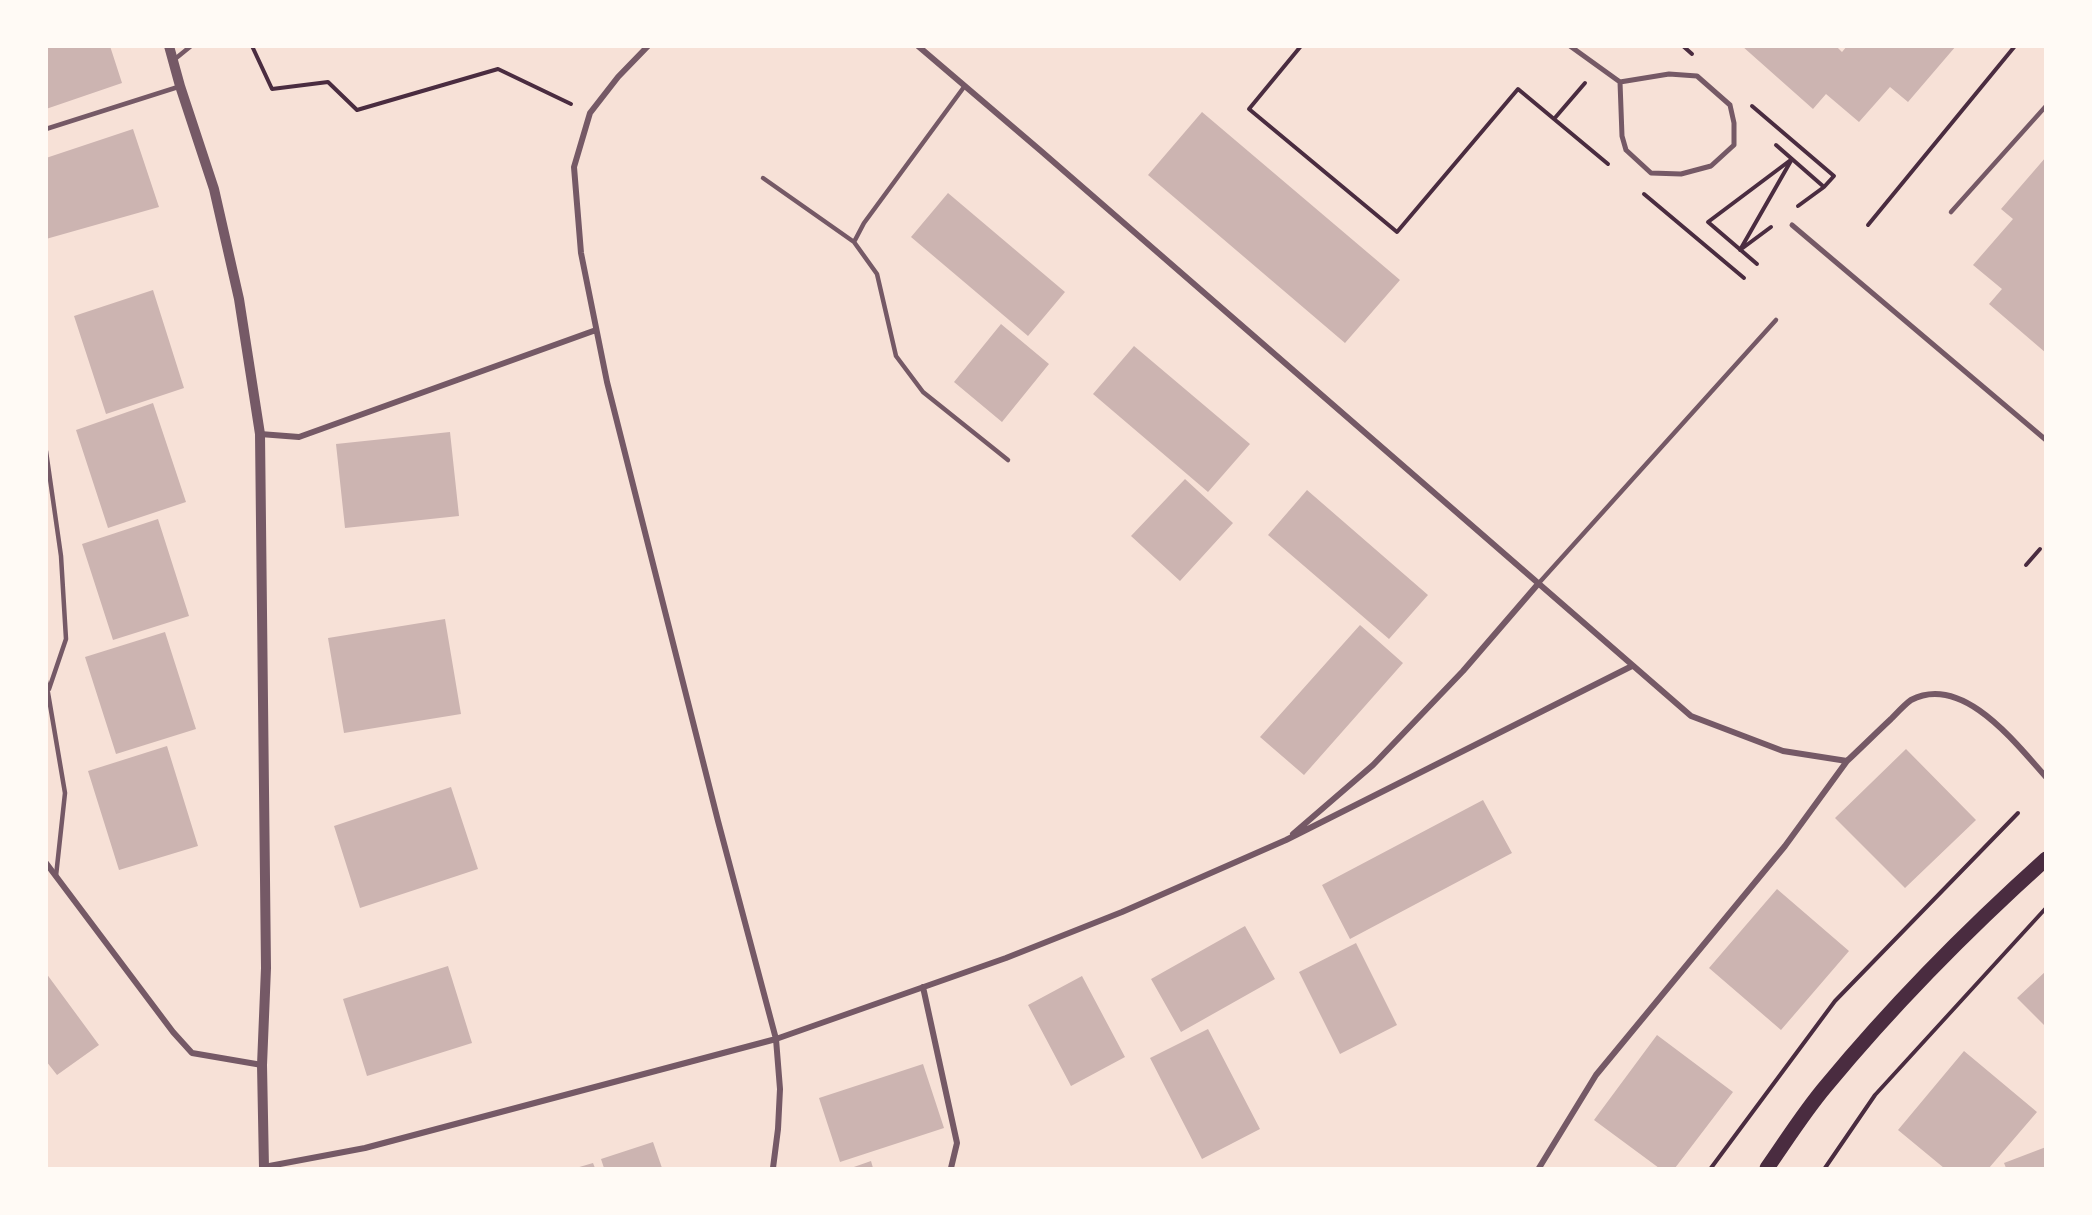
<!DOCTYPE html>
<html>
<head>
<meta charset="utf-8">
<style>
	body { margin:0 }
	#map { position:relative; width:2092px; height:1215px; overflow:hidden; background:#f7e1d7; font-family:Rubik,sans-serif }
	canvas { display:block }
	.frame { position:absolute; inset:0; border:48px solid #fffaf5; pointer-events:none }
</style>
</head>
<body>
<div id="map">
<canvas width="2092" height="1215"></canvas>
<div class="frame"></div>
</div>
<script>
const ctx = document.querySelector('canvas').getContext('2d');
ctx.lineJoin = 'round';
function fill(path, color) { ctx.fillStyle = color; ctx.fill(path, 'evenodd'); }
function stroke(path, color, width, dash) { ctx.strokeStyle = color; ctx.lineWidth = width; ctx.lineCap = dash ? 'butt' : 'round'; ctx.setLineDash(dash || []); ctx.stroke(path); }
fill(new Path2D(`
	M 46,46 L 110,46 L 122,83 L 46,109 Z
	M 1742,46 L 1836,46 L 1842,52 L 1847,46 L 1956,46 L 1908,102 L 1890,87 L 1859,122 L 1826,94 L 1813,109 Z
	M 1202,112 L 1400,280 L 1345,343 L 1148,175 Z
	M 133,129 L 159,207 L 46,239 L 46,158 Z
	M 2046,157 L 2046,353 L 1989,304 L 2002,289 L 1973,265 L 2013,219 L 2001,209 Z
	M 948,193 L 1065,292 L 1028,336 L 911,237 Z
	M 153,290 L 184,388 L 106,414 L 74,316 Z
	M 1001,324 L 1049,364 L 1002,422 L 954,382 Z
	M 1134,346 L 1250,444 L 1208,492 L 1093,394 Z
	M 153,403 L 186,502 L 108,528 L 76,430 Z
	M 450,432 L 459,516 L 345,528 L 336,444 Z
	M 1185,479 L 1233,523 L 1180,581 L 1131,536 Z
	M 1307,490 L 1428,595 L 1389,639 L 1268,535 Z
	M 158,519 L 189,616 L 113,640 L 82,544 Z
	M 445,619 L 461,714 L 344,733 L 328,638 Z
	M 1360,625 L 1403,663 L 1304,775 L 1260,737 Z
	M 165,632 L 196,729 L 116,754 L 85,657 Z
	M 167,746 L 198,846 L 119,870 L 88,771 Z
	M 1906,749 L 1976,820 L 1905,888 L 1835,818 Z
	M 451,787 L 478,869 L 360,908 L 334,826 Z
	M 1483,800 L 1512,853 L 1350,939 L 1322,885 Z
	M 1777,889 L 1849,951 L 1781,1030 L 1709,968 Z
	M 1245,926 L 1275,979 L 1181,1032 L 1151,979 Z
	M 1356,943 L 1397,1025 L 1340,1054 L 1299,972 Z
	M 448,966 L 472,1043 L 367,1076 L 343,999 Z
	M 2046,971 L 2046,1027 L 2017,998 Z
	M 46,973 L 99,1045 L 57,1075 L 46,1061 Z
	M 1082,976 L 1125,1057 L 1071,1086 L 1028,1005 Z
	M 1208,1029 L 1260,1129 L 1202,1159 L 1150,1058 Z
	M 1657,1035 L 1733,1092 L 1675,1168 L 1659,1168 L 1594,1120 Z
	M 1964,1051 L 2037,1112 L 1989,1168 L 1944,1168 L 1898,1130 Z
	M 923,1064 L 944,1128 L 840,1162 L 819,1098 Z
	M 653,1142 L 662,1168 L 604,1168 L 601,1159 Z
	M 2046,1147 L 2046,1168 L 2006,1168 L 2004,1163 Z
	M 871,1161 L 873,1168 L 851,1168 Z
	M 593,1163 L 595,1168 L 576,1168 Z`), '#ccb4b1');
stroke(new Path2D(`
	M 252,46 L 272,89 L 328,82 L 357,110 L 498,69 L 571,104
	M 1301,46 L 1249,109 L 1397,232 L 1518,89 L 1608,164
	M 1683,46 L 1692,54
	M 1752,106 L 1834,176 L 1824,187 L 1798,206
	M 1554,119 L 1585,83
	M 1776,145 L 1824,187
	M 1644,194 L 1744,278
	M 1868,225 L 2015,46
	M 1757,264 L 1708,222 L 1792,159 L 1740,250 L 1771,227
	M 2026,565 L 2040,549
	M 1711,1168 L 1835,1001 L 2018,813
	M 1825,1168 L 1875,1095 L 2046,908`), '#4a2c40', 4);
stroke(new Path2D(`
	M 175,59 L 191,46
	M 46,129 L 178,87
	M 763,178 L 854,242 L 877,274 L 896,356 L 923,392 L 1008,460
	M 1951,212 L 2046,106
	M 854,242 L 864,223 L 964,87
	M 46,451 L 61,556 L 66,639 L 49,689
	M 1538,584 L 1776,320
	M 46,681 L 65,793 L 56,876`), '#755966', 4.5);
stroke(new Path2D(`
	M 1570,46 L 1620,82 L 1669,74 L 1697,76 L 1730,105 L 1734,123 L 1734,145 L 1711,166 L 1681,174 L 1651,173 L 1626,150 L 1622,136 L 1620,82
	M 1792,225 L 2046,440`), '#755966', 5);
stroke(new Path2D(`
	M 648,46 L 618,77 L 590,113 L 574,167 L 581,253 L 607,382 L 718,821 L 776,1039 L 780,1089 L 778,1129 L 773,1168
	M 918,46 L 1041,151 L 1691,716 L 1783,751 L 1847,761 C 1862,747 1876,733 1891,719 C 1897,713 1904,705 1911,700 C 1963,673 2016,744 2046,777
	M 260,434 L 299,437 L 596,330
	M 1293,834 L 1373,765 L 1463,671 L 1538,584
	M 46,863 L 173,1032 L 192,1053 L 262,1065
	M 923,987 L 957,1143 L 951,1168
	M 264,1167 L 365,1148 L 776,1039 L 1006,958 L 1122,912 L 1286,840 L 1632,666
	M 1539,1168 L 1596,1075 L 1785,846 L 1847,761`), '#755966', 6);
stroke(new Path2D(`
	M 169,46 L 180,86 L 214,189 L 239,299 L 260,434 L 266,968 L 262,1065 L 264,1168`), '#755966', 10);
stroke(new Path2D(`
	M 1767,1168 C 1786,1141 1804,1112 1826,1086 C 1893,1005 1967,930 2046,859`), '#4a2c40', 15);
</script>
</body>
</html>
